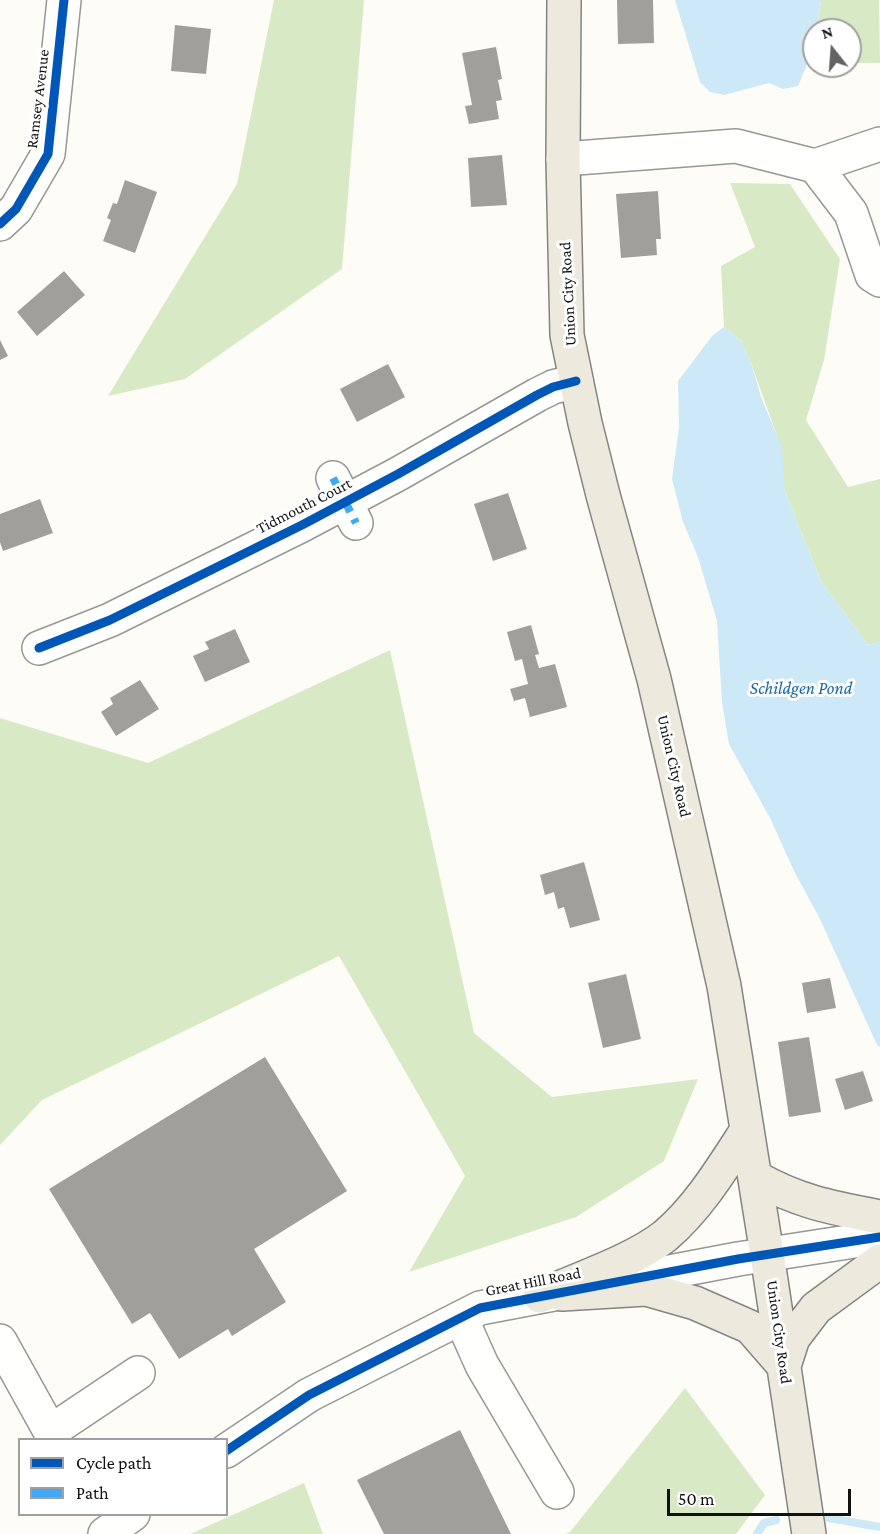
<!DOCTYPE html>
<html>
<head>
<meta charset="utf-8">
<style>
	body { margin:0 }
	#map { position:relative; width:880px; height:1534px; overflow:hidden; background:#fdfcf7; font-family:"Crimson Pro",serif }
	canvas { display:block }
	.legend { position:absolute; left:18px; top:1438px; width:210px; height:78px; box-sizing:border-box; background:#fff; border:2px solid #a0a0a0; margin:0; padding:8px 10px; list-style:none; font-size:18px; color:#111 }
	.legend li { display:flex; align-items:center; gap:12px; height:30px }
	.legend b { width:30px; border:2px solid #a0a0a0 }
	.north { position:absolute; left:802px; top:18px; width:60px; height:60px; box-sizing:border-box; background:#fff; border:2px solid #a0a0a0; border-radius:50%; rotate:343deg; font-size:16px; font-weight:700; line-height:24px; text-align:center; color:#111 }
	.north::after { content:''; display:block; margin:auto; width:21px; height:27px; background:#646362; clip-path:polygon(50% 0,100% 100%,50% 72%,0 100%) }
	.scale { position:absolute; left:667px; top:1489px; width:184px; height:27px; box-sizing:border-box; border:3px solid #111; border-top:0; padding-left:8px; font-size:18px; line-height:21px; white-space:nowrap; color:#111; -webkit-text-stroke:4px #fff; paint-order:stroke }
</style>
</head>
<body>
<div id="map">
<canvas width="880" height="1534"></canvas>
<ul class="legend">
<li><b style="height:8px;background:#0057b8"></b>Cycle path</li>
<li><b style="height:8px;background:#3fa9f5"></b>Path</li>
</ul>
<div class="north">N</div>
<div class="scale">50 m</div>
</div>
<script>
const ctx = document.querySelector('canvas').getContext('2d');
ctx.lineJoin = 'round';
function fill(path, color) { ctx.fillStyle = color; ctx.fill(path, 'evenodd'); }
function stroke(path, color, width, dash) { ctx.strokeStyle = color; ctx.lineWidth = width; ctx.lineCap = dash ? 'butt' : 'round'; ctx.setLineDash(dash || []); ctx.stroke(path); }
function drawText(font, color, halo, rows, align = 'center') {
  ctx.font = font + ' "Crimson Pro",serif'; ctx.lineWidth = 6; ctx.setLineDash([]); ctx.textBaseline = 'middle'; ctx.strokeStyle = halo; ctx.fillStyle = color; for (const [text, x, y, turn = 0] of rows) {
    ctx.save(); ctx.translate(x, y); ctx.rotate((+turn || 0) * Math.PI / 180); ctx.textAlign = isNaN(turn) ? turn : align; if (halo) ctx.strokeText(text, 0, 0); ctx.fillText(text, 0, 0); ctx.restore();
  }
}
fill(new Path2D(`
	M 274,0 L 364,0 L 342,269 L 185,379 L 108,396 L 237,184 Z
	M 821,0 L 879,0 L 880,63 L 850,63 L 850,30 L 817,30 Z
	M 730,183 L 790,184 L 840,259 L 824,360 L 806,420 L 848,487 L 880,479 L 880,642 L 868,645 L 821,581 L 785,492 L 777,436 L 751,363 L 741,341 L 724,327 L 721,266 L 755,247 Z
	M 390,650 L 474,1033 L 552,1097 L 698,1079 L 664,1161 L 576,1217 L 409,1272 L 465,1176 L 339,956 L 42,1100 L 0,1145 L 0,718 L 148,763 Z
	M 685,1388 L 765,1495 L 736,1534 L 565,1534 L 570,1532 Z
	M 304,1483 L 323,1534 L 190,1534 Z`), '#d8eac5');
fill(new Path2D(`
	M 675,0 L 821,0 L 817,30 L 814,30 L 814,48 L 798,86 L 783,89 L 769,83 L 724,95 L 710,92 L 700,82 Z
	M 724,327 L 741,341 L 751,363 L 761,397 L 782,448 L 785,492 L 821,581 L 868,645 L 880,642 L 880,1047 L 877,1045 L 820,919 L 794,871 L 770,818 L 729,744 L 722,702 L 717,621 L 698,557 L 683,522 L 672,479 L 679,427 L 678,381 L 712,336 Z`), '#cde8f7');
stroke(new Path2D(`
	M 829,1518 L 880,1527
	M 757,1534 L 764,1523 L 776,1520`), '#cde8f7', 8);
fill(new Path2D(`
	M 617,0 L 653,0 L 654,43 L 618,44 Z
	M 175,25 L 211,29 L 206,74 L 171,71 Z
	M 496,47 L 502,79 L 498,80 L 502,100 L 496,101 L 499,119 L 469,124 L 465,106 L 472,105 L 462,53 Z
	M 502,155 L 507,205 L 471,207 L 468,158 Z
	M 125,180 L 157,192 L 135,253 L 103,241 L 111,220 L 107,218 L 113,203 L 117,204 Z
	M 658,191 L 661,239 L 656,239 L 657,255 L 621,258 L 616,194 Z
	M 64,271 L 85,295 L 37,336 L 17,312 Z
	M 0,340 L 8,356 L 0,360 Z
	M 388,364 L 405,397 L 357,422 L 340,389 Z
	M 508,493 L 527,549 L 493,561 L 474,504 Z
	M 40,499 L 53,533 L 3,551 L 0,542 L 0,514 Z
	M 531,625 L 539,654 L 535,655 L 539,668 L 555,664 L 567,707 L 530,717 L 525,698 L 514,701 L 510,689 L 528,684 L 522,659 L 515,661 L 507,632 Z
	M 235,629 L 250,662 L 205,682 L 193,656 L 209,649 L 205,642 Z
	M 140,680 L 159,709 L 116,736 L 101,712 L 113,704 L 110,698 Z
	M 584,862 L 600,920 L 570,928 L 564,907 L 558,909 L 554,892 L 545,895 L 540,875 Z
	M 626,974 L 641,1039 L 603,1048 L 588,983 Z
	M 830,978 L 836,1008 L 807,1013 L 802,983 Z
	M 809,1037 L 821,1112 L 789,1117 L 778,1042 Z
	M 265,1057 L 347,1191 L 254,1249 L 286,1302 L 232,1336 L 228,1329 L 179,1359 L 150,1313 L 132,1324 L 49,1189 Z
	M 863,1071 L 873,1101 L 845,1110 L 835,1079 Z
	M 460,1430 L 511,1534 L 384,1534 L 357,1480 Z`), '#a19f9c');
const minor = new Path2D(`
	M 563,159 L 736,146 L 815,166 L 880,144
	M 815,166 L 851,213 L 872,275 L 880,280
	M 0,224 L 16,209 L 48,154 L 64,0
	M 333,478 L 356,523
	M 39,648 L 110,620 L 302,525 L 398,474 L 537,395 L 553,387 L 576,381
	M 461,1318 L 482,1365 L 557,1492
	M 0,1341 L 55,1440
	M 50,1432 L 138,1373
	M 226,1451 L 309,1395 L 480,1308 L 738,1259 L 880,1237
	M 105,1534 L 133,1514`);
const major = new Path2D(`
	M 564,0 L 563,159 L 567,335 L 585,423 L 603,495 L 654,679 L 724,986 L 767,1254 L 809,1534
	M 755,1177 C 798,1202 833,1208 880,1217
	M 562,1294 L 646,1289 L 695,1303 L 750,1327 L 784,1366
	M 540,1296 C 576,1280 635,1260 665,1236 C 699,1207 723,1167 747,1130
	M 784,1366 L 793,1338 L 816,1308 L 880,1261`);
stroke(minor, '#979795', 36);
stroke(major, '#858482', 36);
stroke(minor, '#fffffe', 33);
stroke(major, '#ede9dc', 33);
stroke(new Path2D(`
	M 333,478 L 356,523`), '#3fa9f5', 8, [15, 8]);
stroke(new Path2D(`
	M 0,224 L 16,209 L 48,154 L 64,0
	M 39,648 L 110,620 L 302,525 L 398,474 L 537,395 L 553,387 L 576,381
	M 226,1451 L 309,1395 L 480,1308 L 738,1259 L 880,1237`), '#0057b8', 9);
drawText('16px', '#111', '#fff', [
	["Ramsey Avenue",38,99,-83],
	["Union City Road",568,294,-93],
	["Tidmouth Court",304,506,-27],
	["Union City Road",674,766,77],
	["Great Hill Road",533,1282,-11],
	["Union City Road",779,1332,82]
]);
drawText('italic 18px', '#1768a6', '#fff', [
	["Schildgen Pond",801,688]
]);
</script>
</body>
</html>
